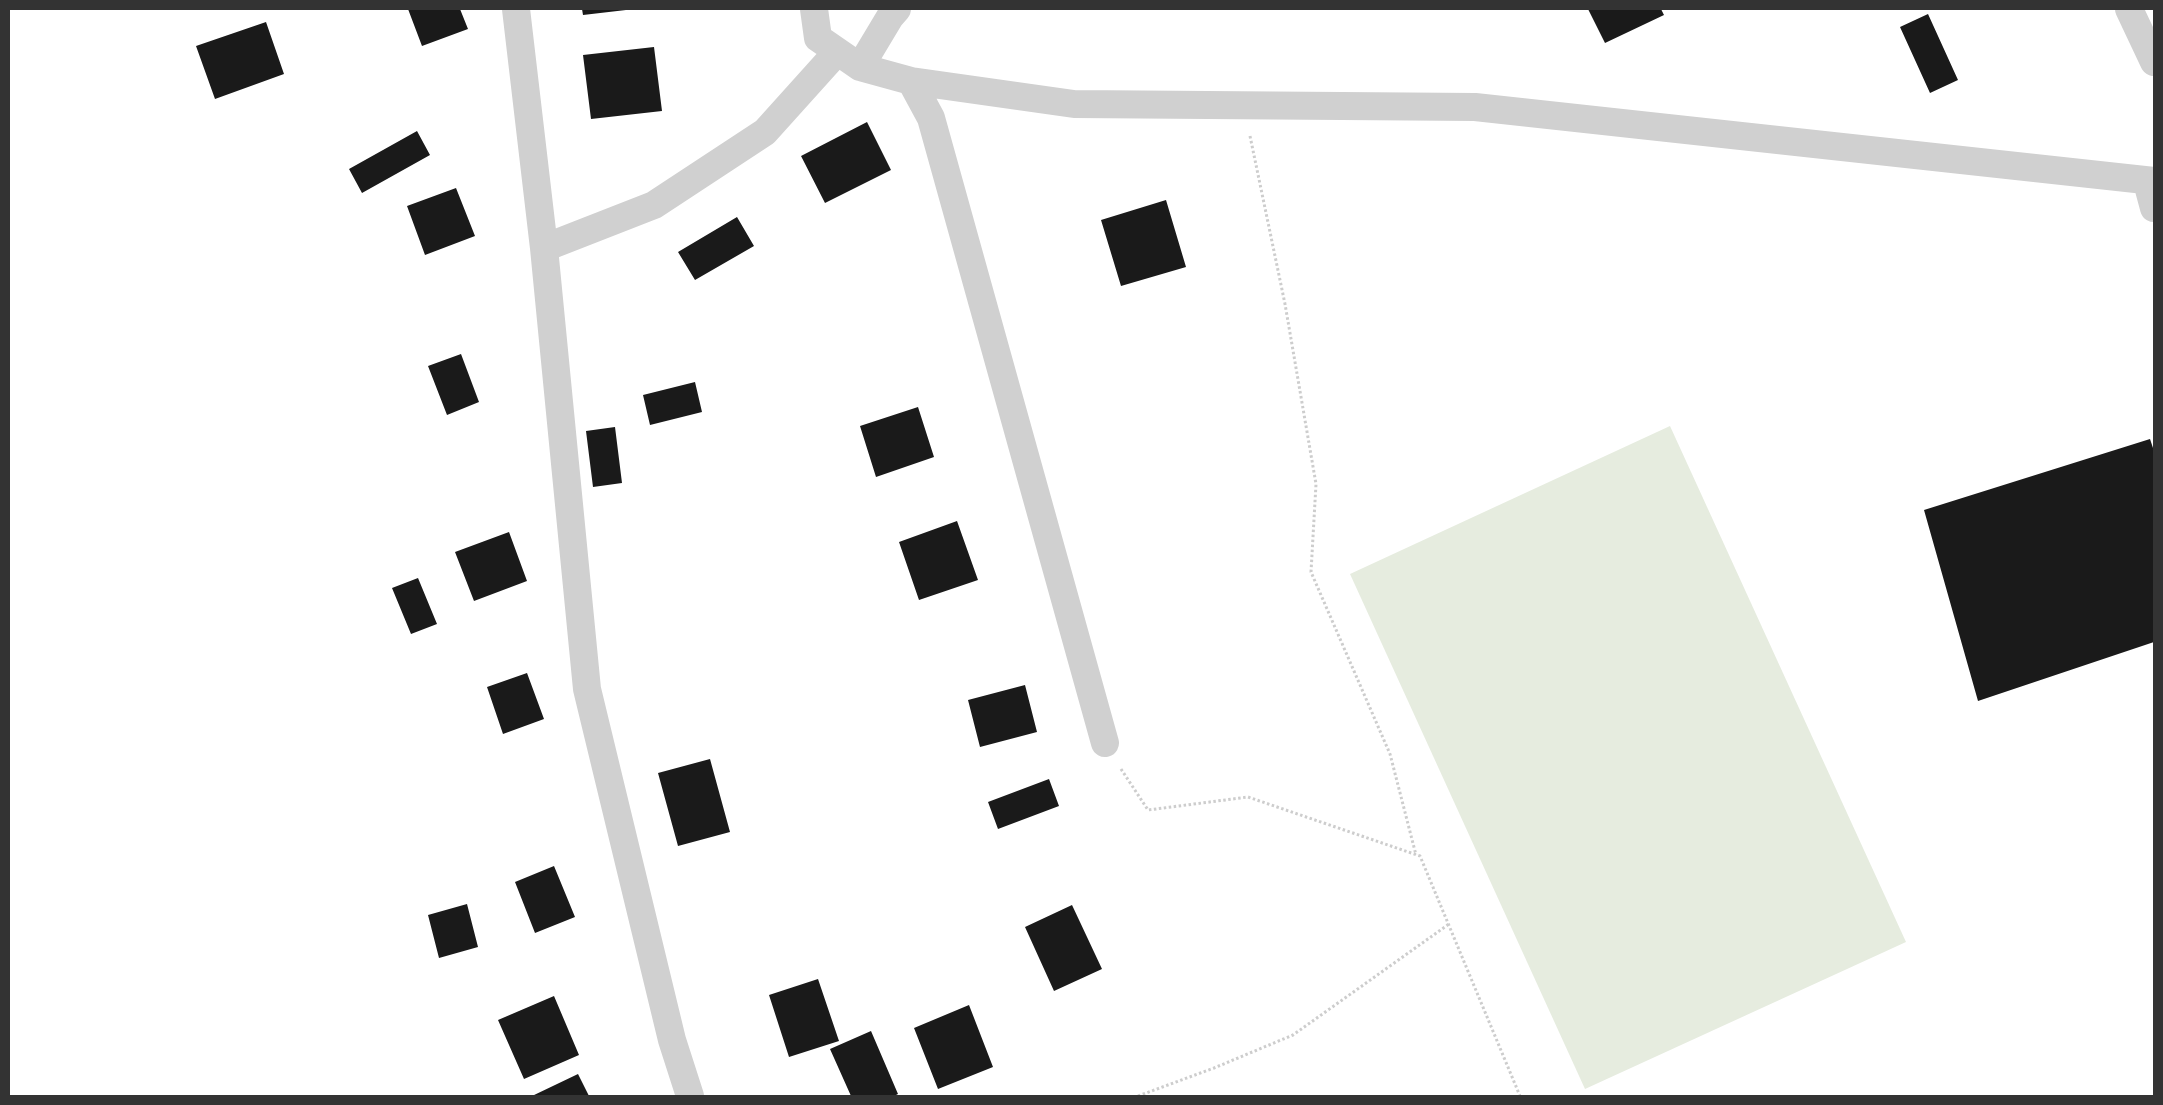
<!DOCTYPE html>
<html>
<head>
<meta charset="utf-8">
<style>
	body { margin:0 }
	#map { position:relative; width:2163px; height:1105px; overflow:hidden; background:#fff; font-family:"Work Sans",sans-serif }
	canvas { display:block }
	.frame { position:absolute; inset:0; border:10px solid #333; pointer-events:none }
</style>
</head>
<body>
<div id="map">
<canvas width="2163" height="1105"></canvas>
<div class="frame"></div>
</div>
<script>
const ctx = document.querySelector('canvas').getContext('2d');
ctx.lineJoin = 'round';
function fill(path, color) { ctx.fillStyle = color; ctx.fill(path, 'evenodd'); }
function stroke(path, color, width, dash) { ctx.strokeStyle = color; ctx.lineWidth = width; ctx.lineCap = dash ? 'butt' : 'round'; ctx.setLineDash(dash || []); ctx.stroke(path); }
fill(new Path2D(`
	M 1670,426 L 1906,942 L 1585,1089 L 1350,574 Z`), '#e6ecdf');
fill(new Path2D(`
	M 408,9 L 460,9 L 468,29 L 422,46 Z
	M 582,9 L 626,9 L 626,10 L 583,15 Z
	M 1588,9 L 1661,9 L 1664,15 L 1605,43 Z
	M 1928,14 L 1958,80 L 1930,93 L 1900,27 Z
	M 266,22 L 284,74 L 215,99 L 196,46 Z
	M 654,47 L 662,111 L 591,119 L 583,55 Z
	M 867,122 L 891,170 L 825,203 L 801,156 Z
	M 417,131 L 430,155 L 362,193 L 349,169 Z
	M 456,188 L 475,236 L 425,255 L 407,206 Z
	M 1166,200 L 1186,267 L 1121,286 L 1101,220 Z
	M 737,217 L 754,246 L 695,280 L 678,252 Z
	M 461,354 L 479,402 L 447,415 L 428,366 Z
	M 695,382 L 702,412 L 650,425 L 643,395 Z
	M 918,407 L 934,457 L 876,477 L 860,426 Z
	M 615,427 L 622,483 L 593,487 L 586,431 Z
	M 2150,439 L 2154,451 L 2154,642 L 1978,701 L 1924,510 Z
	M 957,521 L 978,580 L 919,600 L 899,542 Z
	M 509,532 L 527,581 L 474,601 L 455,552 Z
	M 418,578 L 437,624 L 411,634 L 392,588 Z
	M 527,673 L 544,719 L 503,734 L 487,687 Z
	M 1025,685 L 1037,732 L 980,747 L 968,700 Z
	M 710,759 L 730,832 L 678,846 L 658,773 Z
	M 1049,779 L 1059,806 L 998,829 L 988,802 Z
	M 554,866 L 575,917 L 535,933 L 515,882 Z
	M 467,904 L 478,947 L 439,958 L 428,915 Z
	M 1072,905 L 1102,969 L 1054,991 L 1025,927 Z
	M 818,979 L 839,1041 L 789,1057 L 769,995 Z
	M 554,996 L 579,1055 L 524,1079 L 498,1020 Z
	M 969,1005 L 993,1067 L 938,1089 L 914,1028 Z
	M 871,1031 L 898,1094 L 894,1096 L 851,1096 L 830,1049 Z
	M 578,1074 L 589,1096 L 532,1096 Z`), '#1a1a1a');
stroke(new Path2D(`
	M 1250,136 L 1285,304 L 1316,484 L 1311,572 L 1390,754 L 1416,855
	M 1121,769 L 1148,810 L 1248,797 L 1420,856 L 1520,1096
	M 1138,1096 L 1214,1068 L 1293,1035 L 1449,924`), '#cdcdcd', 3, [2.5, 2.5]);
stroke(new Path2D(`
	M 516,9 L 544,248 L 587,689 L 672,1040 L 690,1096
	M 814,9 L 818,38 L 860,67 L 911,81 L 1074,104 L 1475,107 L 2154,181
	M 2129,9 L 2154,62
	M 860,67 L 890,17 L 897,9
	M 911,81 L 931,118 L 1105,743
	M 2147,182 L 2154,208
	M 544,248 L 654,205 L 765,132 L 837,52`), '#d0d0d0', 28);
</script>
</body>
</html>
